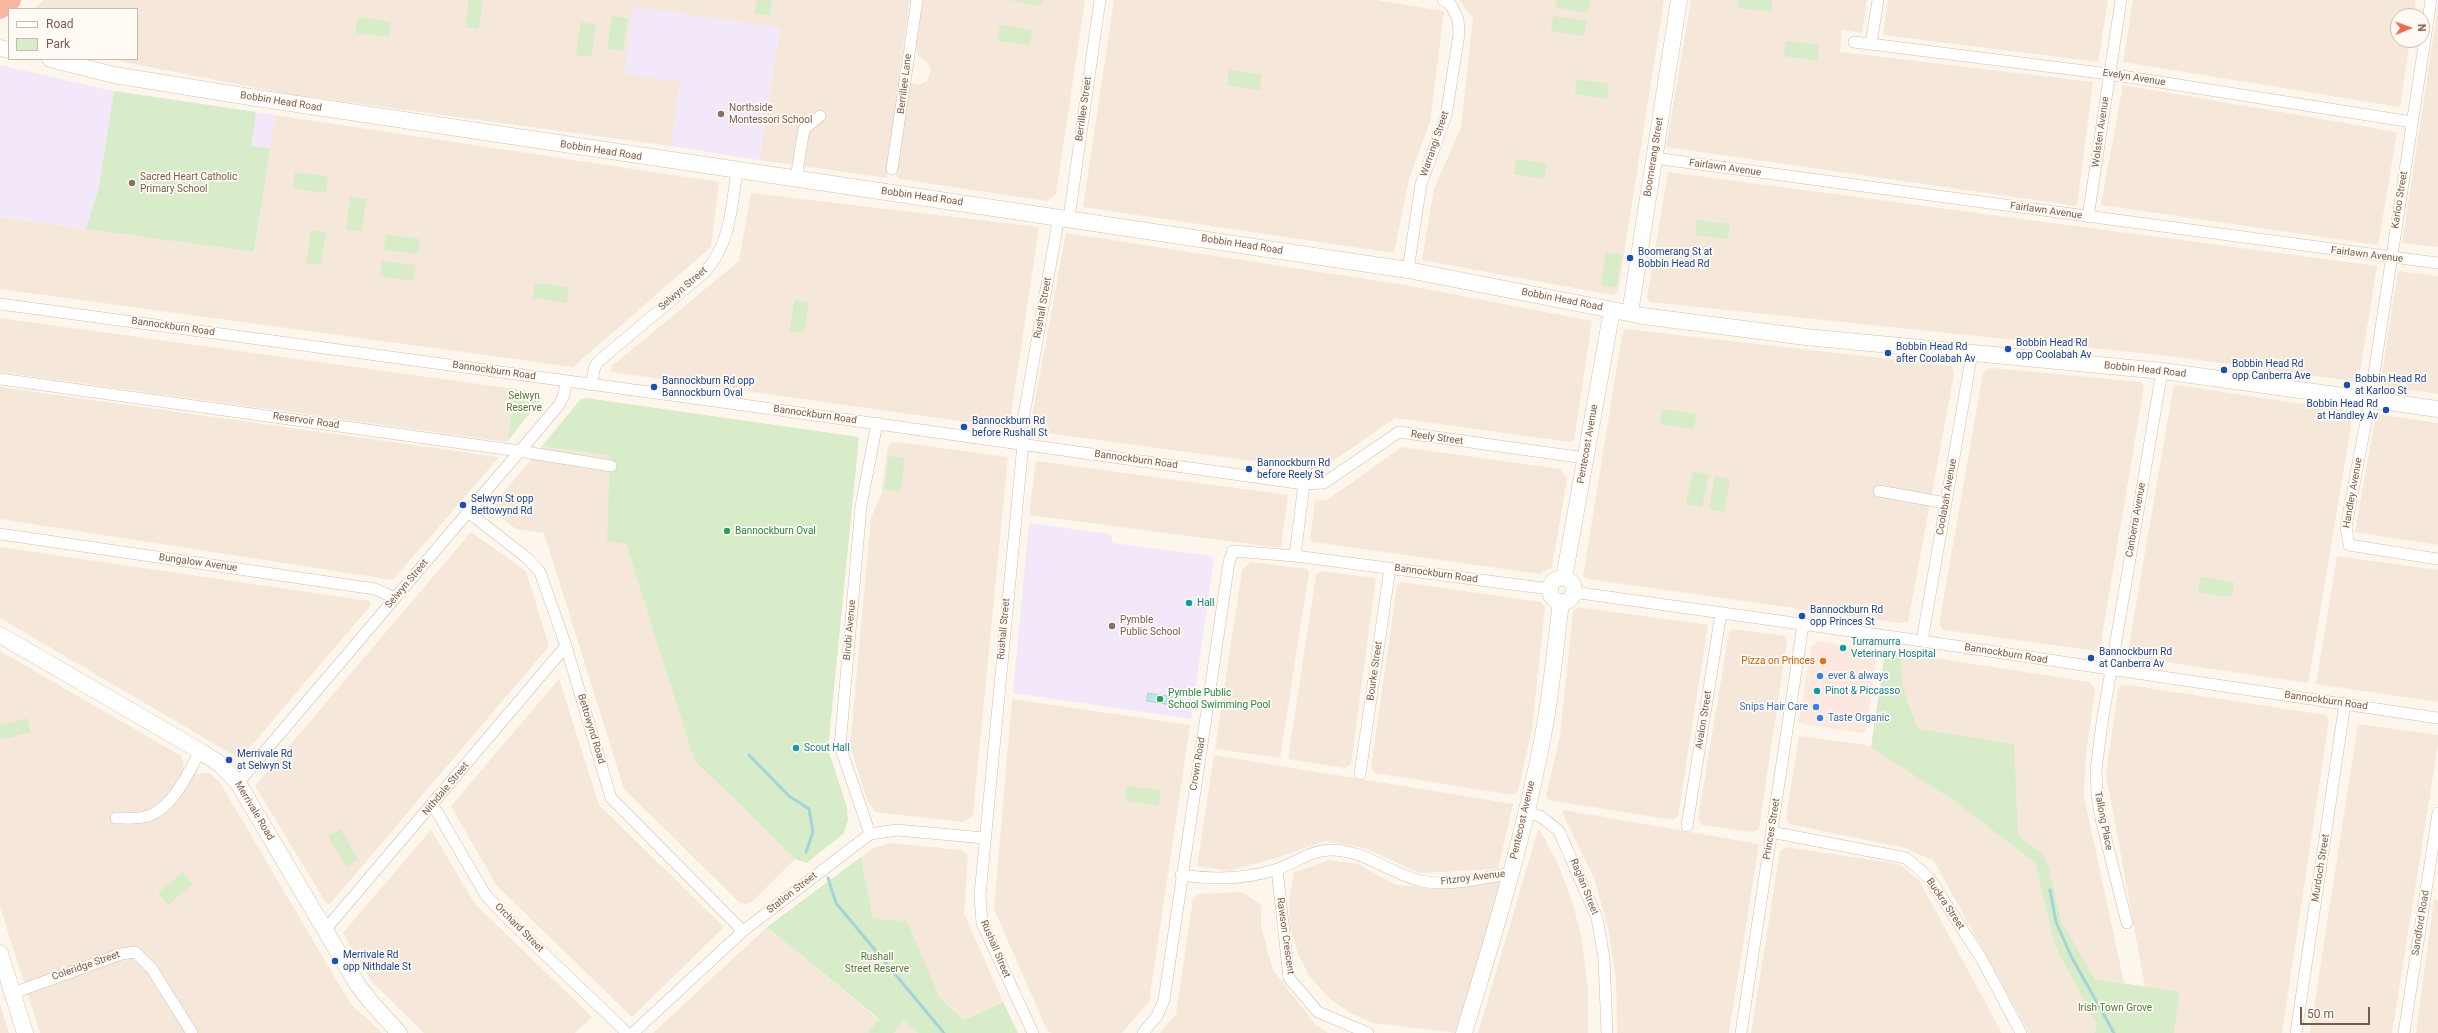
<!DOCTYPE html>
<html>
<head>
<meta charset="utf-8">
<style>
	body { margin:0 }
	#map { position:relative; width:2438px; height:1033px; overflow:hidden; background:#fdf6ec; font-family:Roboto,sans-serif }
	canvas { display:block }
	.legend { position:absolute; left:8px; top:8px; width:130px; height:52px; box-sizing:border-box; background:#fffaf3; border:1px solid #cabbb1; margin:0; padding:5px 7px; list-style:none; font-size:12px; color:#7a5c4d }
	.legend li { display:flex; align-items:center; gap:8px; height:20px }
	.legend b { width:20px; border:1px solid #cabbb1 }
	.north { position:absolute; left:2390px; top:8px; width:40px; height:40px; box-sizing:border-box; background:#fffaf3; border:1px solid #cabbb1; border-radius:50%; rotate:89deg; font-size:11px; font-weight:700; line-height:16px; text-align:center; color:#7a5c4d }
	.north::after { content:''; display:block; margin:auto; width:14px; height:18px; background:#e76f51; clip-path:polygon(50% 0,100% 100%,50% 72%,0 100%) }
	.scale { position:absolute; left:2300px; top:1007px; width:70px; height:18px; box-sizing:border-box; border:2px solid #7a5c4d; border-top:0; padding-left:5px; font-size:12px; line-height:14px; white-space:nowrap; color:#7a5c4d; -webkit-text-stroke:3px #fffaf3; paint-order:stroke }
</style>
</head>
<body>
<div id="map">
<canvas width="2438" height="1033"></canvas>
<ul class="legend">
<li><b style="height:5px;background:#fff"></b>Road</li>
<li><b style="height:11px;background:#d8ecc9"></b>Park</li>
</ul>
<div class="north">N</div>
<div class="scale">50 m</div>
</div>
<script>
const ctx = document.querySelector('canvas').getContext('2d');
ctx.lineJoin = 'round';
function fill(path, color) { ctx.fillStyle = color; ctx.fill(path, 'evenodd'); }
function stroke(path, color, width, dash) { ctx.strokeStyle = color; ctx.lineWidth = width; ctx.lineCap = dash ? 'butt' : 'round'; ctx.setLineDash(dash || []); ctx.stroke(path); }
function drawText(font, color, halo, rows, align = 'center') {
  ctx.font = font + ' Roboto,sans-serif'; ctx.lineWidth = 3.5; ctx.setLineDash([]); ctx.textBaseline = 'middle'; ctx.strokeStyle = halo; ctx.fillStyle = color; for (const [text, x, y, turn = 0] of rows) {
    ctx.save(); ctx.translate(x, y); ctx.rotate((+turn || 0) * Math.PI / 180); ctx.textAlign = isNaN(turn) ? turn : align; if (halo) ctx.strokeText(text, 0, 0); ctx.fillText(text, 0, 0); ctx.restore();
  }
}
fill(new Path2D(`
	M 44,0 L 910,0 L 900,69 L 903,73 L 887,178 L 759,160 L 780,28 L 680,82 L 671,146 L 288,94 L 123,62 L 114,59 L 137,59 L 137,9 L 34,9 Z
	M 923,0 L 1085,0 L 1056,194 L 1047,201 L 899,179 L 896,176 L 910,83 L 919,85 L 927,81 L 931,70 L 926,61 L 918,56 L 916,47 Z
	M 1114,0 L 1376,0 L 1444,11 L 1430,122 L 1409,179 L 1394,253 L 1083,207 Z
	M 1459,0 L 1664,0 L 1618,292 L 1612,295 L 1422,260 L 1434,189 L 1461,127 L 1473,18 Z
	M 1691,0 L 1867,0 L 1862,33 L 1842,30 L 1840,52 L 2093,82 L 2077,206 L 1666,147 Z
	M 1888,0 L 2108,0 L 2098,62 L 1883,35 Z
	M 2133,0 L 2416,0 L 2414,16 L 2398,16 L 2398,40 L 2410,40 L 2400,107 L 2123,62 Z
	M 2438,6 L 2438,247 L 2402,243 Z
	M 2123,85 L 2397,132 L 2378,245 L 2101,205 Z
	M 275,115 L 719,182 L 711,247 L 573,367 L 0,289 L 0,217 L 254,252 Z
	M 1668,172 L 2377,266 L 2359,377 L 2353,381 L 2169,356 L 1650,302 L 1647,298 Z
	M 751,193 L 1039,227 L 1009,428 L 611,372 L 612,366 L 739,261 Z
	M 1066,233 L 1405,285 L 1592,321 L 1574,440 L 1571,442 L 1395,418 L 1320,470 L 1039,432 L 1033,429 L 1031,422 Z
	M 2398,271 L 2438,276 L 2438,394 L 2380,386 Z
	M 0,318 L 515,389 L 507,442 L 0,372 Z
	M 1625,329 L 1952,366 L 1954,374 L 1908,622 L 1901,623 L 1587,579 L 1583,577 L 1622,335 Z
	M 1992,368 L 2141,382 L 2144,386 L 2100,648 L 2096,651 L 1944,630 L 1939,625 L 1983,373 L 1987,369 Z
	M 2176,385 L 2349,411 L 2352,419 L 2308,683 L 2131,657 L 2128,652 L 2173,389 Z
	M 0,387 L 499,457 L 393,580 L 0,519 Z
	M 2383,415 L 2438,423 L 2438,545 L 2355,532 L 2375,419 L 2378,416 Z
	M 897,442 L 1008,457 L 973,813 L 971,818 L 963,822 L 875,812 L 867,800 L 850,746 L 871,518 L 881,494 L 888,447 L 891,443 Z
	M 542,446 L 610,456 L 626,544 L 694,760 L 795,859 L 752,902 L 747,904 L 740,903 L 624,789 L 544,533 L 516,529 L 493,512 L 495,503 Z
	M 1402,447 L 1560,469 L 1567,479 L 1552,567 L 1540,574 L 1313,542 L 1310,539 L 1315,501 L 1327,500 Z
	M 1036,461 L 1288,495 L 1281,548 L 1029,515 Z
	M 471,532 L 526,571 L 549,646 L 330,904 L 326,903 L 255,786 Z
	M 0,547 L 369,601 L 371,605 L 240,759 L 0,618 Z
	M 2337,556 L 2438,570 L 2438,702 L 2316,684 Z
	M 1251,562 L 1307,569 L 1309,572 L 1280,758 L 1215,749 L 1242,570 Z
	M 1321,571 L 1376,578 L 1351,764 L 1345,768 L 1288,759 L 1316,575 Z
	M 1401,582 L 1541,602 L 1545,607 L 1532,729 L 1518,791 L 1513,795 L 1375,773 L 1371,768 L 1397,586 Z
	M 1578,607 L 1708,625 L 1678,816 L 1673,820 L 1549,800 L 1546,796 L 1560,736 L 1573,611 Z
	M 1733,629 L 1785,636 L 1787,641 L 1759,829 L 1752,832 L 1702,825 L 1698,819 L 1729,632 Z
	M 0,651 L 181,756 L 184,764 L 183,768 L 199,775 L 201,773 L 209,773 L 219,781 L 350,1003 L 382,1033 L 40,1033 L 0,907 Z
	M 1902,653 L 2090,682 L 2095,690 L 2086,755 L 2084,796 L 2124,983 L 2095,979 L 2061,920 L 2049,867 L 2043,854 L 2018,835 L 2013,744 L 1919,729 L 1902,685 L 1899,668 Z
	M 559,679 L 599,805 L 724,927 L 632,1017 L 497,886 L 451,806 Z
	M 2128,685 L 2326,715 L 2329,720 L 2282,1033 L 2174,1033 L 2180,992 L 2145,987 L 2106,774 L 2118,690 L 2121,686 Z
	M 1012,699 L 1190,725 L 1149,1002 L 1122,1033 L 1051,1033 L 1046,1028 L 994,909 Z
	M 2358,724 L 2438,735 L 2438,745 L 2392,1033 L 2310,1033 Z
	M 1799,736 L 1873,746 L 1872,747 L 1957,803 L 2035,863 L 2054,944 L 2096,1024 L 2095,1033 L 2029,1033 L 1934,861 L 1905,848 L 1789,824 L 1786,818 Z
	M 1214,755 L 1513,804 L 1498,869 L 1419,873 L 1365,848 L 1325,841 L 1279,857 L 1229,871 L 1197,866 Z
	M 1564,810 L 1759,844 L 1729,1033 L 1617,1033 L 1616,979 L 1608,928 L 1594,878 L 1562,812 Z
	M 431,830 L 475,904 L 592,1017 L 575,1033 L 424,1033 L 373,983 L 343,933 Z
	M 1538,830 L 1540,830 L 1559,866 L 1573,905 L 1581,935 L 1588,989 L 1588,1033 L 1478,1033 Z
	M 890,843 L 961,850 L 968,855 L 964,913 L 1003,1002 L 964,1020 L 940,998 L 907,922 L 873,919 L 861,857 L 874,848 Z
	M 1786,847 L 1899,864 L 1919,880 L 2002,1033 L 1751,1033 L 1780,851 Z
	M 1330,860 L 1358,864 L 1396,885 L 1440,889 L 1501,881 L 1457,1033 L 1374,1023 L 1352,1014 L 1330,999 L 1310,977 L 1298,954 L 1290,928 L 1289,900 L 1294,872 Z
	M 1242,892 L 1261,905 L 1261,926 L 1273,970 L 1316,1025 L 1328,1033 L 1160,1033 L 1176,1014 L 1193,898 L 1199,894 Z
	M 2434,899 L 2438,900 L 2438,1033 L 2416,1033 Z
	M 767,927 L 879,1020 L 868,1033 L 653,1033 Z
	M 0,1003 L 9,1033 L 0,1033 Z
	M 904,1021 L 918,1033 L 894,1033 Z`), '#f5e8da');
fill(new Path2D(`
	M 1819,641 L 1877,651 L 1867,727 L 1863,733 L 1802,724 L 1799,722 L 1811,647 Z`), '#fde8e0');
fill(new Path2D(`
	M 633,6 L 780,28 L 759,160 L 671,146 L 680,82 L 624,73 Z
	M 0,65 L 108,90 L 275,115 L 254,252 L 0,217 Z
	M 1029,523 L 1110,534 L 1113,543 L 1211,556 L 1214,560 L 1191,719 L 1013,693 Z`), '#f3e8fa');
fill(new Path2D(`
	M 469,0 L 483,0 L 479,29 L 465,27 Z
	M 757,0 L 772,0 L 770,16 L 754,13 Z
	M 1009,0 L 1043,0 L 1042,6 Z
	M 1556,0 L 1590,0 L 1588,13 L 1555,7 Z
	M 1739,0 L 1772,0 L 1771,12 L 1738,8 Z
	M 612,16 L 628,18 L 623,51 L 607,49 Z
	M 1553,16 L 1586,21 L 1584,36 L 1551,31 Z
	M 357,17 L 391,22 L 389,37 L 355,33 Z
	M 581,22 L 596,25 L 591,57 L 576,55 Z
	M 1000,25 L 1032,30 L 1030,45 L 997,41 Z
	M 1786,41 L 1819,45 L 1817,61 L 1784,56 Z
	M 1229,70 L 1262,74 L 1260,90 L 1227,85 Z
	M 1577,79 L 1609,84 L 1607,99 L 1575,94 Z
	M 114,91 L 256,112 L 251,146 L 270,149 L 254,252 L 86,229 L 99,187 Z
	M 1516,159 L 1547,164 L 1544,179 L 1514,174 Z
	M 295,172 L 328,177 L 326,193 L 293,188 Z
	M 350,197 L 366,199 L 362,232 L 346,230 Z
	M 1697,220 L 1730,224 L 1728,239 L 1695,235 Z
	M 311,230 L 326,232 L 321,265 L 306,263 Z
	M 386,234 L 420,239 L 418,254 L 384,250 Z
	M 1606,252 L 1622,255 L 1616,288 L 1601,285 Z
	M 382,261 L 415,265 L 413,281 L 380,276 Z
	M 535,283 L 569,287 L 567,303 L 533,298 Z
	M 794,300 L 809,302 L 804,333 L 790,331 Z
	M 515,389 L 537,392 L 541,399 L 507,442 Z
	M 586,398 L 859,437 L 828,749 L 847,807 L 848,820 L 844,833 L 807,863 L 795,859 L 694,760 L 626,544 L 607,541 L 610,456 L 542,446 L 580,400 Z
	M 1662,409 L 1696,414 L 1694,429 L 1660,424 Z
	M 889,456 L 905,458 L 900,492 L 884,489 Z
	M 1693,471 L 1709,475 L 1702,507 L 1686,504 Z
	M 1715,476 L 1730,479 L 1724,512 L 1709,509 Z
	M 2201,577 L 2234,582 L 2232,597 L 2198,593 Z
	M 1889,651 L 1902,653 C 1897,680 1909,704 1919,729 L 2014,744 L 2018,835 L 2043,854 L 2049,867 L 2061,920 L 2095,979 L 2180,992 L 2174,1033 L 2095,1033 L 2096,1024 L 2054,944 L 2035,863 L 1957,803 L 1871,747 L 1885,653 Z
	M 27,718 L 31,732 L 0,740 L 0,725 Z
	M 1127,786 L 1161,790 L 1159,806 L 1125,801 Z
	M 340,829 L 358,859 L 346,867 L 328,836 Z
	M 861,857 L 873,919 L 907,921 L 940,998 L 964,1020 L 1003,1002 L 1018,1033 L 918,1033 L 904,1021 L 894,1033 L 868,1033 L 879,1019 L 767,927 Z
	M 183,872 L 193,884 L 168,905 L 158,893 Z`), '#d8ecc9');
const water = new Path2D(`
	M 1148,693 L 1174,697 L 1172,705 L 1147,701 Z`);
fill(water, '#bfe3e8');
stroke(water, '#a5d3da', 1);
stroke(new Path2D(`
	M 749,755 L 789,796 L 809,809 L 813,832 L 806,852
	M 828,878 L 836,903 L 944,1033
	M 2050,890 L 2056,922 L 2071,956 L 2114,1033`), '#a5d3da', 3);
const street = new Path2D(`
	M 2431,0 L 2370,400 L 2346,527 L 2349,545 L 2438,559
	M 1854,42 L 2109,74 L 2412,122
	M 1871,44 L 1878,0
	M 1654,158 L 2438,263
	M 892,169 L 917,0
	M 796,178 L 804,129 L 820,116
	M 2088,217 L 2121,0
	M 1069,218 L 1100,0
	M 1408,270 L 1421,184 L 1446,116 L 1459,34 L 1458,19 L 1451,5 L 1443,0
	M 0,304 L 722,402 L 1304,484 L 1324,483 L 1399,432 L 1585,458
	M 0,379 L 519,451 L 611,466
	M 591,385 L 595,366 L 599,361 L 705,272 C 731,243 731,208 737,171
	M 1879,491 L 1946,503
	M 468,512 L 527,558 L 540,572 L 566,646 L 611,798 L 743,931
	M 0,534 L 375,589 L 395,598
	M 1295,556 L 1304,484
	M 1573,592 L 1922,641 L 2438,718
	M 1922,641 L 1972,353
	M 1360,774 L 1390,568
	M 238,783 L 559,405 L 564,395 L 566,381
	M 433,805 L 485,894 L 505,916 L 627,1033
	M 1525,812 L 1540,816 L 1559,831 L 1597,918 L 1604,958 L 1607,1033
	M 116,818 C 125,818 135,819 144,817 C 171,812 189,772 200,751
	M 1687,826 L 1721,613
	M 1771,832 L 1906,858 L 1930,879 L 1981,958 L 2021,1033
	M 870,834 L 840,746 L 861,506 L 877,423
	M 1277,869 L 1289,978 L 1318,1012 L 1368,1033
	M 1181,875 C 1213,880 1247,879 1278,869 C 1295,863 1310,851 1329,850 C 1363,849 1389,873 1421,881 C 1449,887 1483,878 1511,873
	M 2127,923 L 2101,819 L 2097,794 L 2096,770 L 2102,723 L 2162,371
	M 325,930 L 566,646
	M 13,993 L 121,954 L 135,952 L 152,969 L 192,1033
	M 633,1033 L 743,931 L 870,834 L 897,830 L 984,838
	M 1033,1033 L 982,923 L 980,895 L 1023,444 L 1022,426 L 1059,216
	M 1143,1033 L 1157,1016 L 1164,1000 L 1229,562 L 1233,551 L 1295,556 L 1550,589
	M 1741,1033 L 1803,625
	M 2296,1033 L 2345,703
	M 2404,1033 L 2438,813`);
const secondary = new Path2D(`
	M 0,48 L 9,50
	M 50,59 L 114,75 L 250,97 L 1408,270 L 1643,316 L 1806,337 L 2162,371 L 2438,409
	M 1630,313 L 1679,0
	M 1564,578 L 1612,310
	M1550 590a12 12 0 1 1 24 0a12 12 0 1 1-24 0Z
	M 0,635 L 200,751 L 220,764 L 238,783 L 357,984 L 370,1001 L 399,1033
	M 0,953 L 25,1033
	M 1464,1033 C 1495,932 1526,830 1545,725 C 1552,684 1556,643 1561,602`);
const highway = new Path2D(`
	M 0,8 L 10,0`);
stroke(street, '#d1beb0', 12);
stroke(secondary, '#d6c0b0', 17);
stroke(highway, '#dad1cd', 22);
stroke(street, '#fff', 11);
stroke(secondary, '#fff', 16);
stroke(highway, '#f7b7a3', 21);
for (const [x, y, r, color] of [
	[721,114,4,"#8d6e63"],
	[132,183,4,"#8d6e63"],
	[1630,258,4,"#1a4fb4"],
	[2008,349,4,"#1a4fb4"],
	[1888,353,4,"#1a4fb4"],
	[2224,370,4,"#1a4fb4"],
	[2347,385,4,"#1a4fb4"],
	[654,387,4,"#1a4fb4"],
	[2386,410,4,"#1a4fb4"],
	[964,427,4,"#1a4fb4"],
	[1249,469,4,"#1a4fb4"],
	[463,505,4,"#1a4fb4"],
	[727,531,4,"#2e9e5b"],
	[1189,603,4,"#0f9aa8"],
	[1802,616,4,"#1a4fb4"],
	[1112,626,4,"#8d6e63"],
	[1843,648,4,"#0f9aa8"],
	[2091,658,4,"#1a4fb4"],
	[1823,661,4,"#e8710a"],
	[1820,676,4,"#3f7fe0"],
	[1817,691,4,"#0f9aa8"],
	[1160,699,4,"#2e9e5b"],
	[1816,707,4,"#3f7fe0"],
	[1820,718,4,"#3f7fe0"],
	[796,748,4,"#0f9aa8"],
	[229,760,4,"#1a4fb4"],
	[335,961,4,"#1a4fb4"]
]) { const dot = new Path2D(); dot.arc(x, y, r, 0, 2 * Math.PI); ctx.fillStyle = color; ctx.fill(dot); stroke(dot, '#fffaf3', 1.5); }
drawText('10px', '#7a5c4d', '#fffaf3', [
	["Evelyn Avenue",2134,78,9],
	["Berrillee Lane",905,84,-83],
	["Bobbin Head Road",281,102,9],
	["Berrillee Street",1084,109,-82],
	["Wolsten Avenue",2101,132,-82],
	["Warrangi Street",1435,144,-71],
	["Bobbin Head Road",601,151,9],
	["Boomerang Street",1654,157,-81],
	["Fairlawn Avenue",1725,168,8],
	["Bobbin Head Road",922,197,8],
	["Karloo Street",2400,200,-81],
	["Fairlawn Avenue",2046,211,8],
	["Bobbin Head Road",1242,245,9],
	["Fairlawn Avenue",2367,255,7],
	["Selwyn Street",683,289,-41],
	["Bobbin Head Road",1562,300,11],
	["Rushall Street",1043,308,-80],
	["Bannockburn Road",173,327,8],
	["Bobbin Head Road",2145,370,6],
	["Bannockburn Road",494,371,8],
	["Bannockburn Road",815,415,8],
	["Reservoir Road",306,421,8],
	["Reely Street",1437,438,8],
	["Pentecost Avenue",1588,444,-80],
	["Bannockburn Road",1136,460,8],
	["Handley Avenue",2353,493,-80],
	["Coolabah Avenue",1947,497,-80],
	["Canberra Avenue",2136,520,-80],
	["Bungalow Avenue",198,563,8],
	["Bannockburn Road",1436,574,8],
	["Selwyn Street",407,584,-50],
	["Rushall Street",1004,629,-85],
	["Birubi Avenue",850,630,-85],
	["Bannockburn Road",2006,654,9],
	["Bourke Street",1375,671,-82],
	["Bannockburn Road",2326,701,8],
	["Avalon Street",1704,720,-81],
	["Bettowynd Road",591,729,73],
	["Crown Road",1198,764,-81],
	["Nithdale Street",446,789,-50],
	["Merrivale Road",254,811,59],
	["Pentecost Avenue",1523,820,-77],
	["Tallong Place",2103,821,79],
	["Princes Street",1772,829,-81],
	["Murdoch Street",2321,868,-81],
	["Fitzroy Avenue",1473,878,-7],
	["Raglan Street",1584,887,68],
	["Station Street",792,893,-38],
	["Buckra Street",1945,904,56],
	["Sandford Road",2421,923,-81],
	["Orchard Street",519,928,45],
	["Rawson Crescent",1285,936,82],
	["Rushall Street",995,949,67],
	["Coleridge Street",86,966,-19]
]);
drawText('10px', '#785e54', '#fffaf3', [
	["Northside",729,108],
	["Montessori School",729,120],
	["Sacred Heart Catholic",140,177],
	["Primary School",140,189],
	["Pymble",1120,620],
	["Public School",1120,632]
], 'left');
drawText('10px', '#164399', '#fffaf3', [
	["Boomerang St at",1638,252],
	["Bobbin Head Rd",1638,264],
	["Bobbin Head Rd",2016,343],
	["opp Coolabah Av",2016,355],
	["Bobbin Head Rd",1896,347],
	["after Coolabah Av",1896,359],
	["Bobbin Head Rd",2232,364],
	["opp Canberra Ave",2232,376],
	["Bobbin Head Rd",2355,379],
	["at Karloo St",2355,391],
	["Bannockburn Rd opp",662,381],
	["Bannockburn Oval",662,393],
	["Bobbin Head Rd",2378,404,"right"],
	["at Handley Av",2378,416,"right"],
	["Bannockburn Rd",972,421],
	["before Rushall St",972,433],
	["Bannockburn Rd",1257,463],
	["before Reely St",1257,475],
	["Selwyn St opp",471,499],
	["Bettowynd Rd",471,511],
	["Bannockburn Rd",1810,610],
	["opp Princes St",1810,622],
	["Bannockburn Rd",2099,652],
	["at Canberra Av",2099,664],
	["Merrivale Rd",237,754],
	["at Selwyn St",237,766],
	["Merrivale Rd",343,955],
	["opp Nithdale St",343,967]
], 'left');
drawText('10px', '#537a41', '#fffaf3', [
	["Selwyn",524,396],
	["Reserve",524,408],
	["Rushall",877,957],
	["Street Reserve",877,969],
	["Irish Town Grove",2115,1008]
]);
drawText('10px', '#27864d', '#fffaf3', [
	["Bannockburn Oval",735,531],
	["Pymble Public",1168,693],
	["School Swimming Pool",1168,705]
], 'left');
drawText('10px', '#0d838f', '#fffaf3', [
	["Hall",1197,603],
	["Turramurra",1851,642],
	["Veterinary Hospital",1851,654],
	["Pinot & Piccasso",1825,691],
	["Scout Hall",804,748]
], 'left');
drawText('10px', '#c56008', '#fffaf3', [
	["Pizza on Princes",1815,661]
], 'right');
drawText('10px', '#366cbe', '#fffaf3', [
	["ever & always",1828,676],
	["Snips Hair Care",1808,707,"right"],
	["Taste Organic",1828,718]
], 'left');
</script>
</body>
</html>
